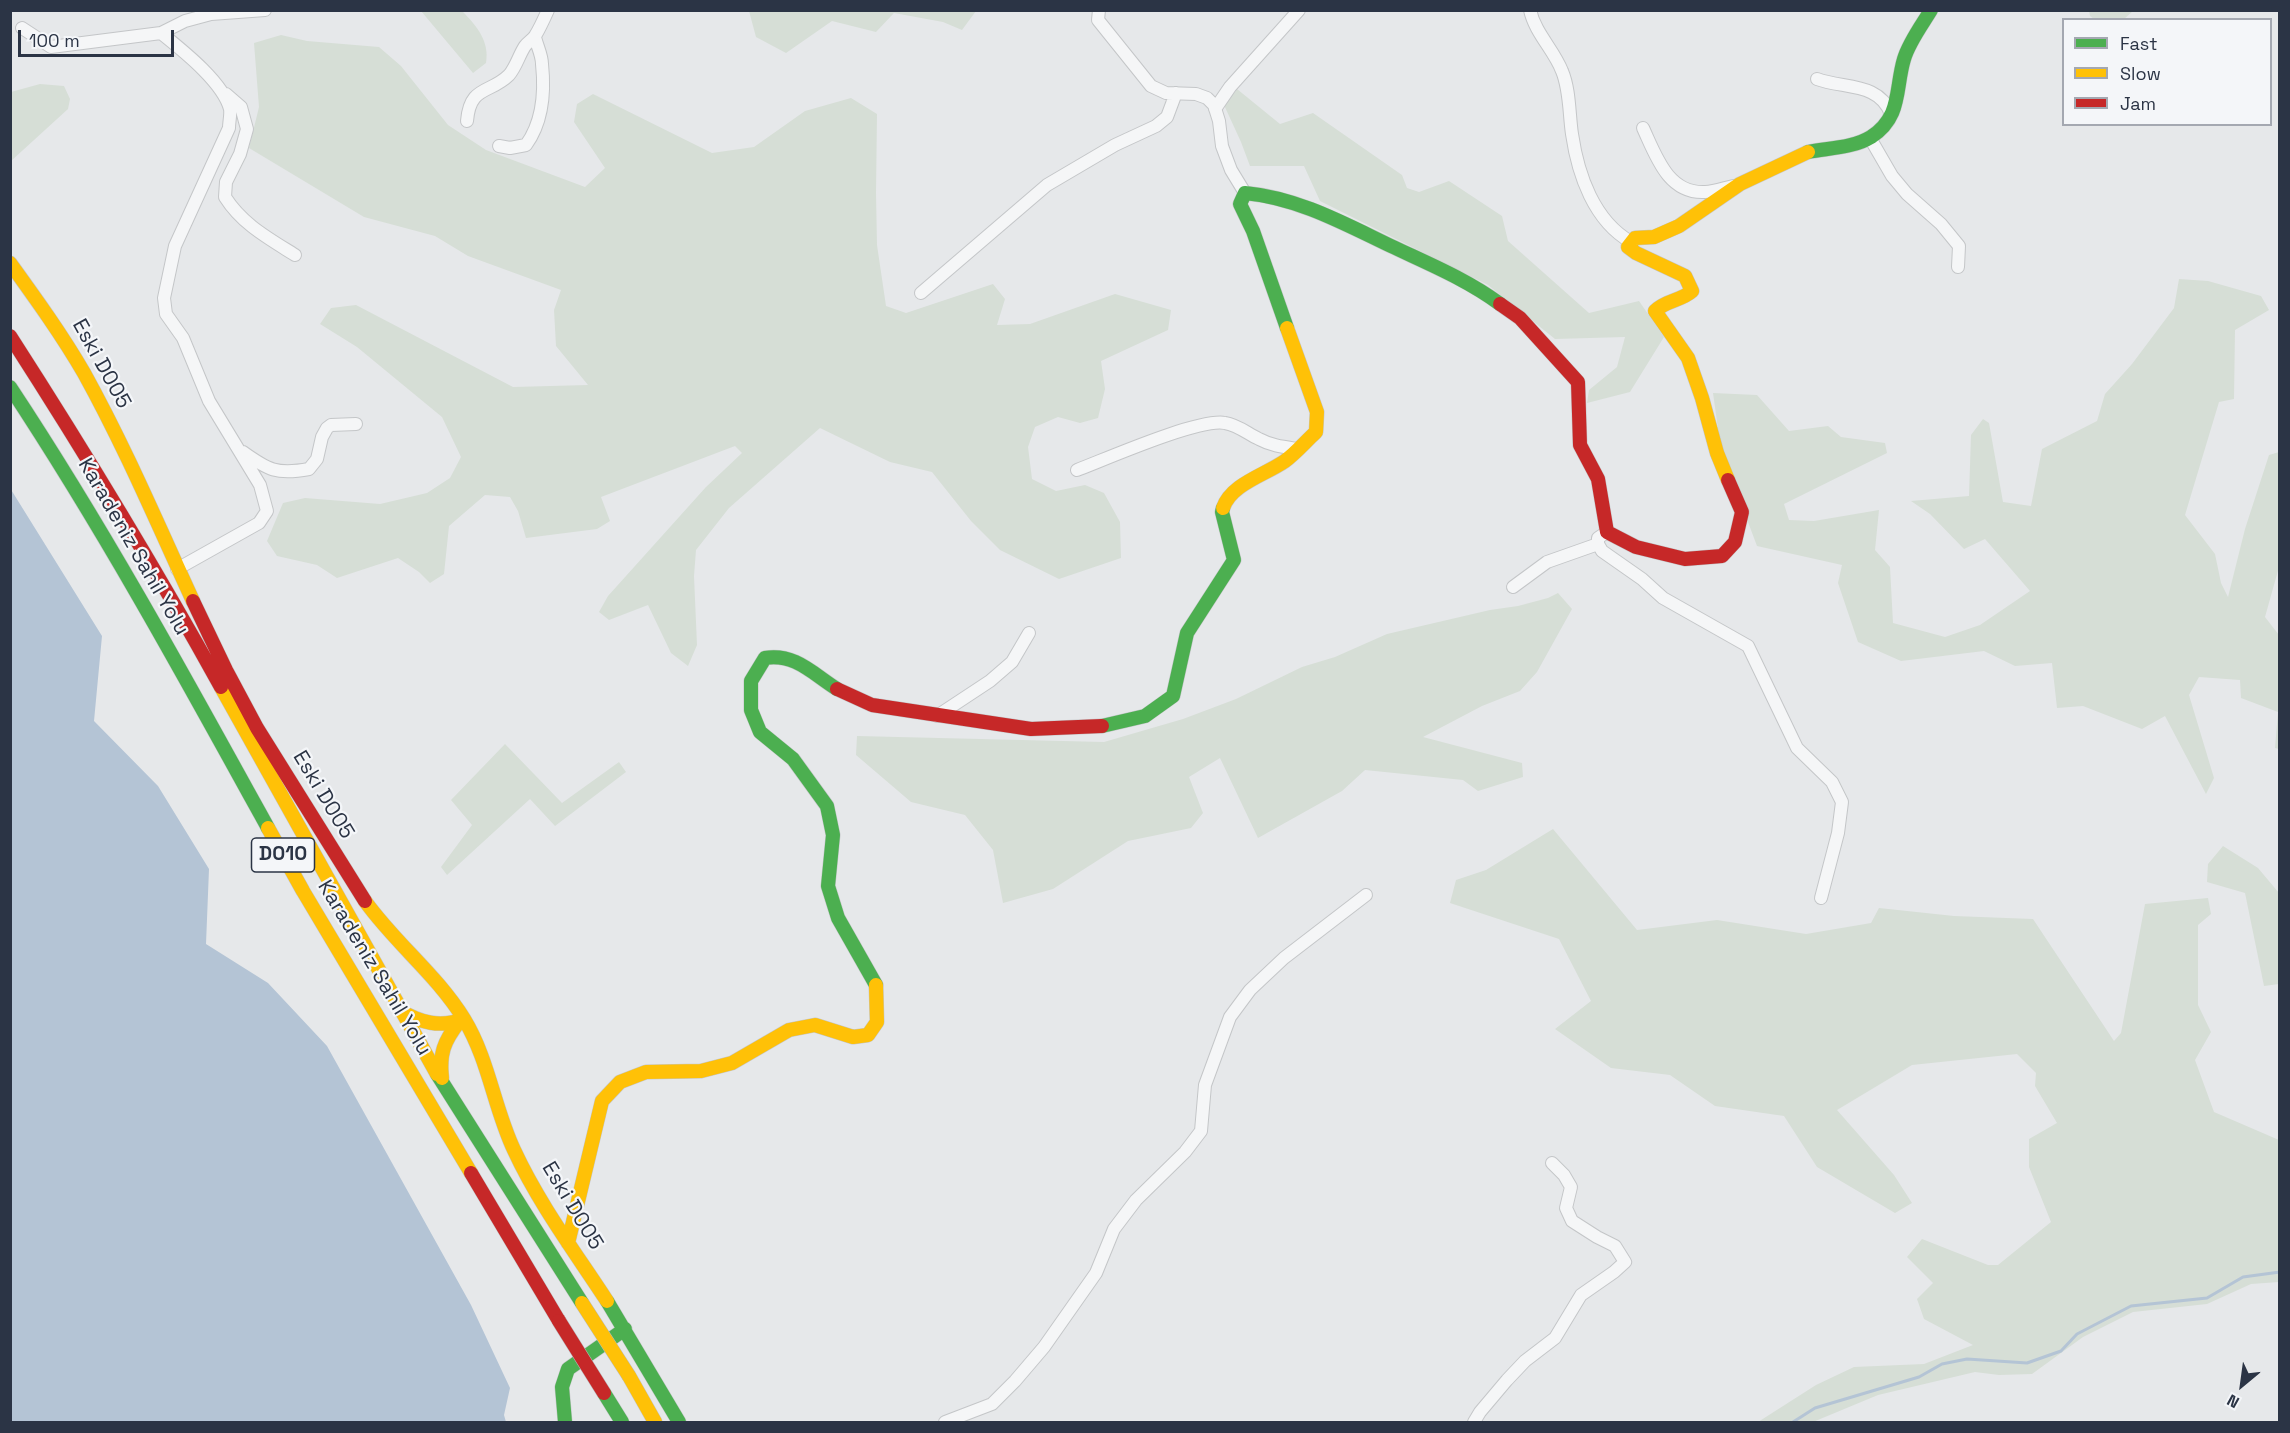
<!DOCTYPE html>
<html>
<head>
<meta charset="utf-8">
<style>
	body { margin:0 }
	#map { position:relative; width:2290px; height:1433px; overflow:hidden; background:#e6e8ea; font-family:"Space Grotesk",sans-serif }
	canvas { display:block }
	.frame { position:absolute; inset:0; border:12px solid #2b3445; pointer-events:none }
	.legend { position:absolute; left:2062px; top:18px; width:210px; height:108px; box-sizing:border-box; background:#f4f6f9; border:2px solid #a4a8b1; margin:0; padding:8px 10px; list-style:none; font-size:18px; color:#2b3445 }
	.legend li { display:flex; align-items:center; gap:12px; height:30px }
	.legend b { width:30px; border:2px solid #a4a8b1 }
	.north { position:absolute; left:2212px; top:1355px; width:60px; height:60px; -webkit-text-stroke:4px #f4f6f9; paint-order:stroke; rotate:209deg; font-size:16px; font-weight:700; line-height:24px; text-align:center; color:#2b3445 }
	.north::after { content:''; display:block; margin:auto; width:21px; height:27px; background:#2b3445; clip-path:polygon(50% 0,100% 100%,50% 72%,0 100%) }
	.scale { position:absolute; left:18px; top:30px; width:156px; height:27px; box-sizing:border-box; border:3px solid #2b3445; border-top:0; padding-left:8px; font-size:18px; line-height:21px; white-space:nowrap; color:#2b3445; -webkit-text-stroke:4px #f4f6f9; paint-order:stroke }
</style>
</head>
<body>
<div id="map">
<canvas width="2290" height="1433"></canvas>
<div class="frame"></div>
<ul class="legend">
<li><b style="height:8px;background:#4caf50"></b>Fast</li>
<li><b style="height:8px;background:#ffc107"></b>Slow</li>
<li><b style="height:8px;background:#c62828"></b>Jam</li>
</ul>
<div class="north">N</div>
<div class="scale">100 m</div>
</div>
<script>
const ctx = document.querySelector('canvas').getContext('2d');
ctx.lineJoin = 'round';
function fill(path, color) { ctx.fillStyle = color; ctx.fill(path, 'evenodd'); }
function stroke(path, color, width, dash) { ctx.strokeStyle = color; ctx.lineWidth = width; ctx.lineCap = dash ? 'butt' : 'round'; ctx.setLineDash(dash || []); ctx.stroke(path); }
function drawText(font, color, halo, rows, align = 'center') {
  ctx.font = font + ' "Space Grotesk",sans-serif'; ctx.lineWidth = 4.5; ctx.setLineDash([]); ctx.textBaseline = 'middle'; ctx.strokeStyle = halo; ctx.fillStyle = color; for (const [text, x, y, turn = 0] of rows) {
    ctx.save(); ctx.translate(x, y); ctx.rotate((+turn || 0) * Math.PI / 180); ctx.textAlign = isNaN(turn) ? turn : align; if (halo) ctx.strokeText(text, 0, 0); ctx.fillText(text, 0, 0); ctx.restore();
  }
}
fill(new Path2D(`
	M 421,11 L 462,11 C 477,26 490,42 486,63 L 473,73 Z
	M 749,11 L 749,10 L 976,11 L 962,30 L 943,22 L 894,13 L 876,32 L 832,21 L 786,53 L 756,37 Z
	M 2089,11 L 2089,10 L 2133,11 L 2123,20 L 2094,19 L 2090,16 Z
	M 281,35 L 307,41 L 379,47 L 401,66 L 448,125 L 486,150 L 585,187 L 605,168 L 574,122 L 577,104 L 593,94 L 712,153 L 754,147 L 805,111 L 851,98 L 877,114 L 876,193 L 877,245 L 886,306 L 906,313 L 993,284 L 1005,299 L 997,325 L 1030,324 L 1115,294 L 1171,310 L 1168,330 L 1101,361 L 1105,389 L 1098,418 L 1080,423 L 1058,417 L 1035,427 L 1028,447 L 1032,479 L 1056,491 L 1085,485 L 1104,493 L 1120,522 L 1121,558 L 1059,579 L 1000,550 L 971,521 L 932,472 L 890,462 L 820,428 L 729,508 L 696,550 L 694,576 L 697,645 L 688,666 L 671,653 L 648,605 L 609,620 L 599,612 L 608,596 L 706,487 L 742,453 L 735,446 L 601,497 L 610,521 L 597,529 L 526,538 L 518,511 L 510,497 L 485,495 L 449,526 L 444,574 L 430,583 L 419,572 L 398,558 L 337,578 L 317,565 L 277,556 L 267,541 L 283,503 L 305,498 L 380,504 L 427,493 L 450,478 L 461,457 L 442,417 L 357,347 L 320,324 L 331,308 L 356,305 L 513,387 L 588,385 L 556,346 L 554,310 L 561,290 L 468,256 L 435,236 L 364,217 L 249,148 L 259,107 L 254,43 Z
	M 40,84 L 64,86 L 70,99 L 68,109 L 11,161 L 11,92 Z
	M 1237,89 L 1280,124 L 1313,113 L 1402,175 L 1407,188 L 1419,192 L 1449,181 L 1502,216 L 1508,241 L 1589,313 L 1639,301 L 1664,337 L 1630,392 L 1587,403 L 1589,390 L 1617,367 L 1625,337 L 1555,339 L 1488,285 L 1320,201 L 1304,166 L 1250,166 L 1241,142 L 1224,105 Z
	M 2179,279 L 2208,281 L 2261,296 L 2269,310 L 2235,330 L 2234,399 L 2219,402 L 2185,515 L 2215,554 L 2221,583 L 2228,597 L 2245,529 L 2269,455 L 2279,452 L 2279,567 L 2265,617 L 2279,635 L 2279,749 L 2275,748 L 2278,712 L 2241,698 L 2240,680 L 2199,677 L 2189,695 L 2214,778 L 2206,794 L 2165,716 L 2142,729 L 2083,706 L 2057,708 L 2052,663 L 2015,666 L 1984,651 L 1901,661 L 1858,642 L 1838,583 L 1842,565 L 1757,546 L 1721,450 L 1713,393 L 1757,395 L 1789,431 L 1828,426 L 1841,437 L 1885,443 L 1887,453 L 1784,504 L 1789,520 L 1814,521 L 1879,510 L 1875,550 L 1890,567 L 1893,623 L 1945,637 L 1980,625 L 2030,591 L 1985,539 L 1964,549 L 1930,514 L 1911,501 L 1969,496 L 1971,435 L 1983,419 L 1989,423 L 2003,502 L 2031,506 L 2042,449 L 2097,421 L 2105,394 L 2132,364 L 2174,308 Z
	M 1558,593 L 1572,609 L 1537,672 L 1520,691 L 1482,706 L 1423,737 L 1522,763 L 1523,777 L 1478,791 L 1463,780 L 1365,770 L 1342,791 L 1258,838 L 1220,758 L 1189,777 L 1203,813 L 1191,828 L 1128,841 L 1053,889 L 1003,903 L 993,850 L 965,815 L 911,802 L 856,755 L 857,736 L 1104,742 L 1183,719 L 1236,699 L 1302,667 L 1335,657 L 1387,634 L 1490,610 L 1518,606 L 1548,598 Z
	M 505,744 L 562,803 L 619,762 L 626,772 L 555,826 L 530,799 L 447,875 L 441,867 L 472,825 L 451,800 Z
	M 1553,829 L 1637,930 L 1717,920 L 1806,934 L 1871,923 L 1879,908 L 1954,916 L 2033,919 L 2114,1041 L 2121,1033 L 2145,904 L 2208,898 L 2211,914 L 2198,925 L 2198,1005 L 2211,1032 L 2195,1060 L 2214,1112 L 2279,1140 L 2279,1282 L 2251,1284 L 2207,1304 L 2133,1312 L 2083,1337 L 2032,1374 L 1999,1375 L 1975,1372 L 1878,1395 L 1813,1422 L 1758,1422 L 1816,1385 L 1854,1367 L 1924,1364 L 1973,1345 L 1924,1319 L 1917,1299 L 1933,1283 L 1907,1257 L 1922,1239 L 1988,1265 L 1998,1265 L 2051,1222 L 2029,1167 L 2029,1139 L 2057,1123 L 2035,1086 L 2036,1073 L 2017,1054 L 1912,1065 L 1837,1110 L 1894,1175 L 1912,1203 L 1895,1213 L 1817,1167 L 1784,1116 L 1715,1106 L 1670,1075 L 1611,1068 L 1555,1029 L 1591,1001 L 1559,939 L 1450,903 L 1456,880 L 1486,870 Z
	M 2223,846 L 2258,868 L 2279,893 L 2279,984 L 2264,986 L 2245,893 L 2207,882 L 2208,864 Z`), '#d6ded6');
fill(new Path2D(`
	M 10,488 L 102,636 L 94,721 L 158,786 L 209,869 L 206,944 L 268,983 L 327,1046 L 471,1305 L 510,1388 L 504,1415 L 506,1422 L 11,1422 Z`), '#b4c4d5');
stroke(new Path2D(`
	M 1793,1422 L 1815,1408 L 1919,1377 L 1942,1364 L 1967,1359 L 2027,1363 L 2061,1351 L 2077,1334 L 2131,1306 L 2207,1298 L 2243,1277 L 2280,1272`), '#b4c4d5', 3);
const street = new Path2D(`
	M 1099,10 L 1098,20 L 1151,86 L 1166,93 L 1196,94 L 1207,98 L 1214,105 L 1219,121 L 1222,146 L 1231,170 L 1245,193
	M 1530,10 C 1535,33 1554,50 1562,71 C 1570,90 1569,114 1572,134 C 1578,175 1594,221 1631,242
	M 22,28 L 51,47 L 161,33 C 182,50 223,82 230,109 C 231,114 229,122 229,128 L 175,246 L 164,298 L 166,314 L 183,338 L 209,401 L 260,485 L 267,511 L 259,523 L 177,569
	M 161,33 L 185,21 L 211,14 L 265,10
	M 1817,79 C 1844,89 1879,82 1891,114
	M 226,94 L 241,107 L 247,129 L 240,154 L 226,182 L 225,197 C 242,224 268,238 295,255
	M 1215,109 L 1230,87 L 1299,10
	M 467,121 C 470,85 490,94 509,75 C 516,67 519,55 525,46 C 528,42 532,40 535,36 C 540,28 544,19 548,10
	M 1643,128 C 1656,156 1668,194 1705,192 C 1714,192 1724,188 1733,186
	M 1870,138 L 1892,176 L 1907,194 L 1941,224 L 1959,246 L 1958,267
	M 499,146 L 510,148 L 526,145 C 542,123 545,92 542,64 C 542,55 537,46 535,37
	M 921,293 L 1047,185 L 1115,145 L 1156,126 L 1167,117 L 1176,93
	M 243,452 C 268,470 277,475 309,469 L 317,459 L 322,437 L 327,428 L 331,425 L 356,424
	M 1077,470 C 1106,459 1199,418 1225,423 C 1238,425 1248,434 1259,439 C 1272,446 1284,447 1298,449
	M 1607,532 L 1598,538 L 1598,544 L 1602,551 L 1642,579 L 1663,598 L 1748,646 L 1797,748 L 1832,782 L 1842,802 L 1838,833 L 1821,898
	M 1513,587 L 1547,562 L 1598,544
	M 937,716 L 990,681 L 1012,662 L 1029,633
	M 945,1422 L 992,1404 L 1015,1381 L 1044,1347 L 1096,1273 L 1114,1229 L 1136,1200 L 1185,1152 L 1201,1131 L 1205,1085 L 1230,1017 L 1250,990 L 1284,958 L 1366,895
	M 1474,1422 L 1480,1412 L 1507,1380 L 1525,1361 L 1555,1338 L 1581,1295 L 1614,1272 L 1625,1262 L 1615,1246 L 1597,1237 L 1572,1221 L 1566,1208 L 1571,1187 L 1564,1175 L 1552,1163`);
const fast = new Path2D(`
	M 1808,152 C 1828,148 1853,148 1871,137 C 1902,117 1895,89 1904,59 C 1909,42 1922,25 1931,10
	M 1287,328 L 1253,231 L 1240,204 L 1245,193 C 1298,198 1343,223 1391,246 C 1429,264 1466,279 1500,304
	M 10,387 C 104,529 186,679 268,828
	M 837,689 C 813,674 795,653 765,658 L 751,681 L 751,710 L 760,732 L 793,759 L 827,806 L 833,835 L 828,886 L 838,918 L 876,985
	M 1102,726 L 1145,716 L 1173,696 L 1187,633 L 1234,560 L 1222,512 L 1223,508
	M 437,1074 L 582,1303
	M 607,1301 L 679,1422
	M 604,1393 L 622,1422
	M 565,1422 L 562,1387 L 568,1369 L 625,1329`);
const slow = new Path2D(`
	M 10,263 C 36,299 62,335 84,373 C 125,447 158,525 193,601
	M 1728,480 L 1717,453 L 1702,398 L 1688,358 L 1655,311 C 1666,300 1681,301 1692,291 L 1685,276 L 1636,253 L 1628,247 L 1635,238 L 1654,237 L 1679,226 L 1740,184 L 1808,152
	M 1223,508 C 1231,484 1265,475 1285,461 C 1296,453 1306,441 1316,432 L 1317,412 L 1287,328
	M 221,687 L 437,1074
	M 268,828 L 303,891 L 471,1173
	M 365,901 C 395,943 437,975 464,1019 C 489,1060 494,1108 514,1150 C 539,1204 575,1252 607,1301
	M 399,1010 C 421,1023 440,1028 464,1019
	M 442,1078 C 439,1054 444,1041 459,1022
	M 568,1243 L 602,1101 L 620,1082 L 646,1072 L 701,1071 L 732,1063 L 789,1030 L 815,1025 L 853,1037 L 868,1035 L 877,1022 L 876,985
	M 629,1376 L 655,1422`);
const jam = new Path2D(`
	M 1500,304 L 1520,318 L 1578,382 L 1580,445 L 1598,479 L 1607,532 L 1636,547 L 1685,559 L 1722,556 L 1735,542 L 1742,512 L 1728,480
	M 10,336 C 84,451 155,568 221,687
	M 193,601 L 226,670 L 257,728 L 365,901
	M 837,689 L 872,705 L 1031,729 L 1102,726
	M 471,1173 L 559,1321`);
stroke(street, '#c4c6c8', 14);
stroke(fast, '#c4c6c8', 15);
stroke(slow, '#c4c6c8', 15);
stroke(jam, '#c4c6c8', 15);
stroke(street, '#f5f6f7', 12);
stroke(fast, '#4caf50', 14);
stroke(slow, '#ffc107', 14);
stroke(jam, '#c62828', 14);
const slowBridge = new Path2D(`
	M 582,1303 L 629,1376`);
const jamBridge = new Path2D(`
	M 559,1321 L 604,1393`);
stroke(slowBridge, '#b8bbbf', 15, []);
stroke(jamBridge, '#b8bbbf', 15, []);
stroke(slowBridge, '#ffc107', 14);
stroke(jamBridge, '#c62828', 14);
for (const [x, y, w] of [
	[283,855,63]
]) { const box = new Path2D(); box.roundRect(x - w / 2, y - 17, w, 34, 4.5); ctx.fillStyle = '#f4f6f9'; ctx.fill(box); stroke(box, '#2b3445', 1.5); }
drawText('bold 20px', '#2b3445', null, [
	["D010",283,855]
]);
drawText('21px', '#2b3445', '#f4f6f9', [
	["Eski D005",101,364,61],
	["Karadeniz Sahil Yolu",133,547,60],
	["Eski D005",323,795,59],
	["Karadeniz Sahil Yolu",374,968,59],
	["Eski D005",572,1206,59]
]);
</script>
</body>
</html>
